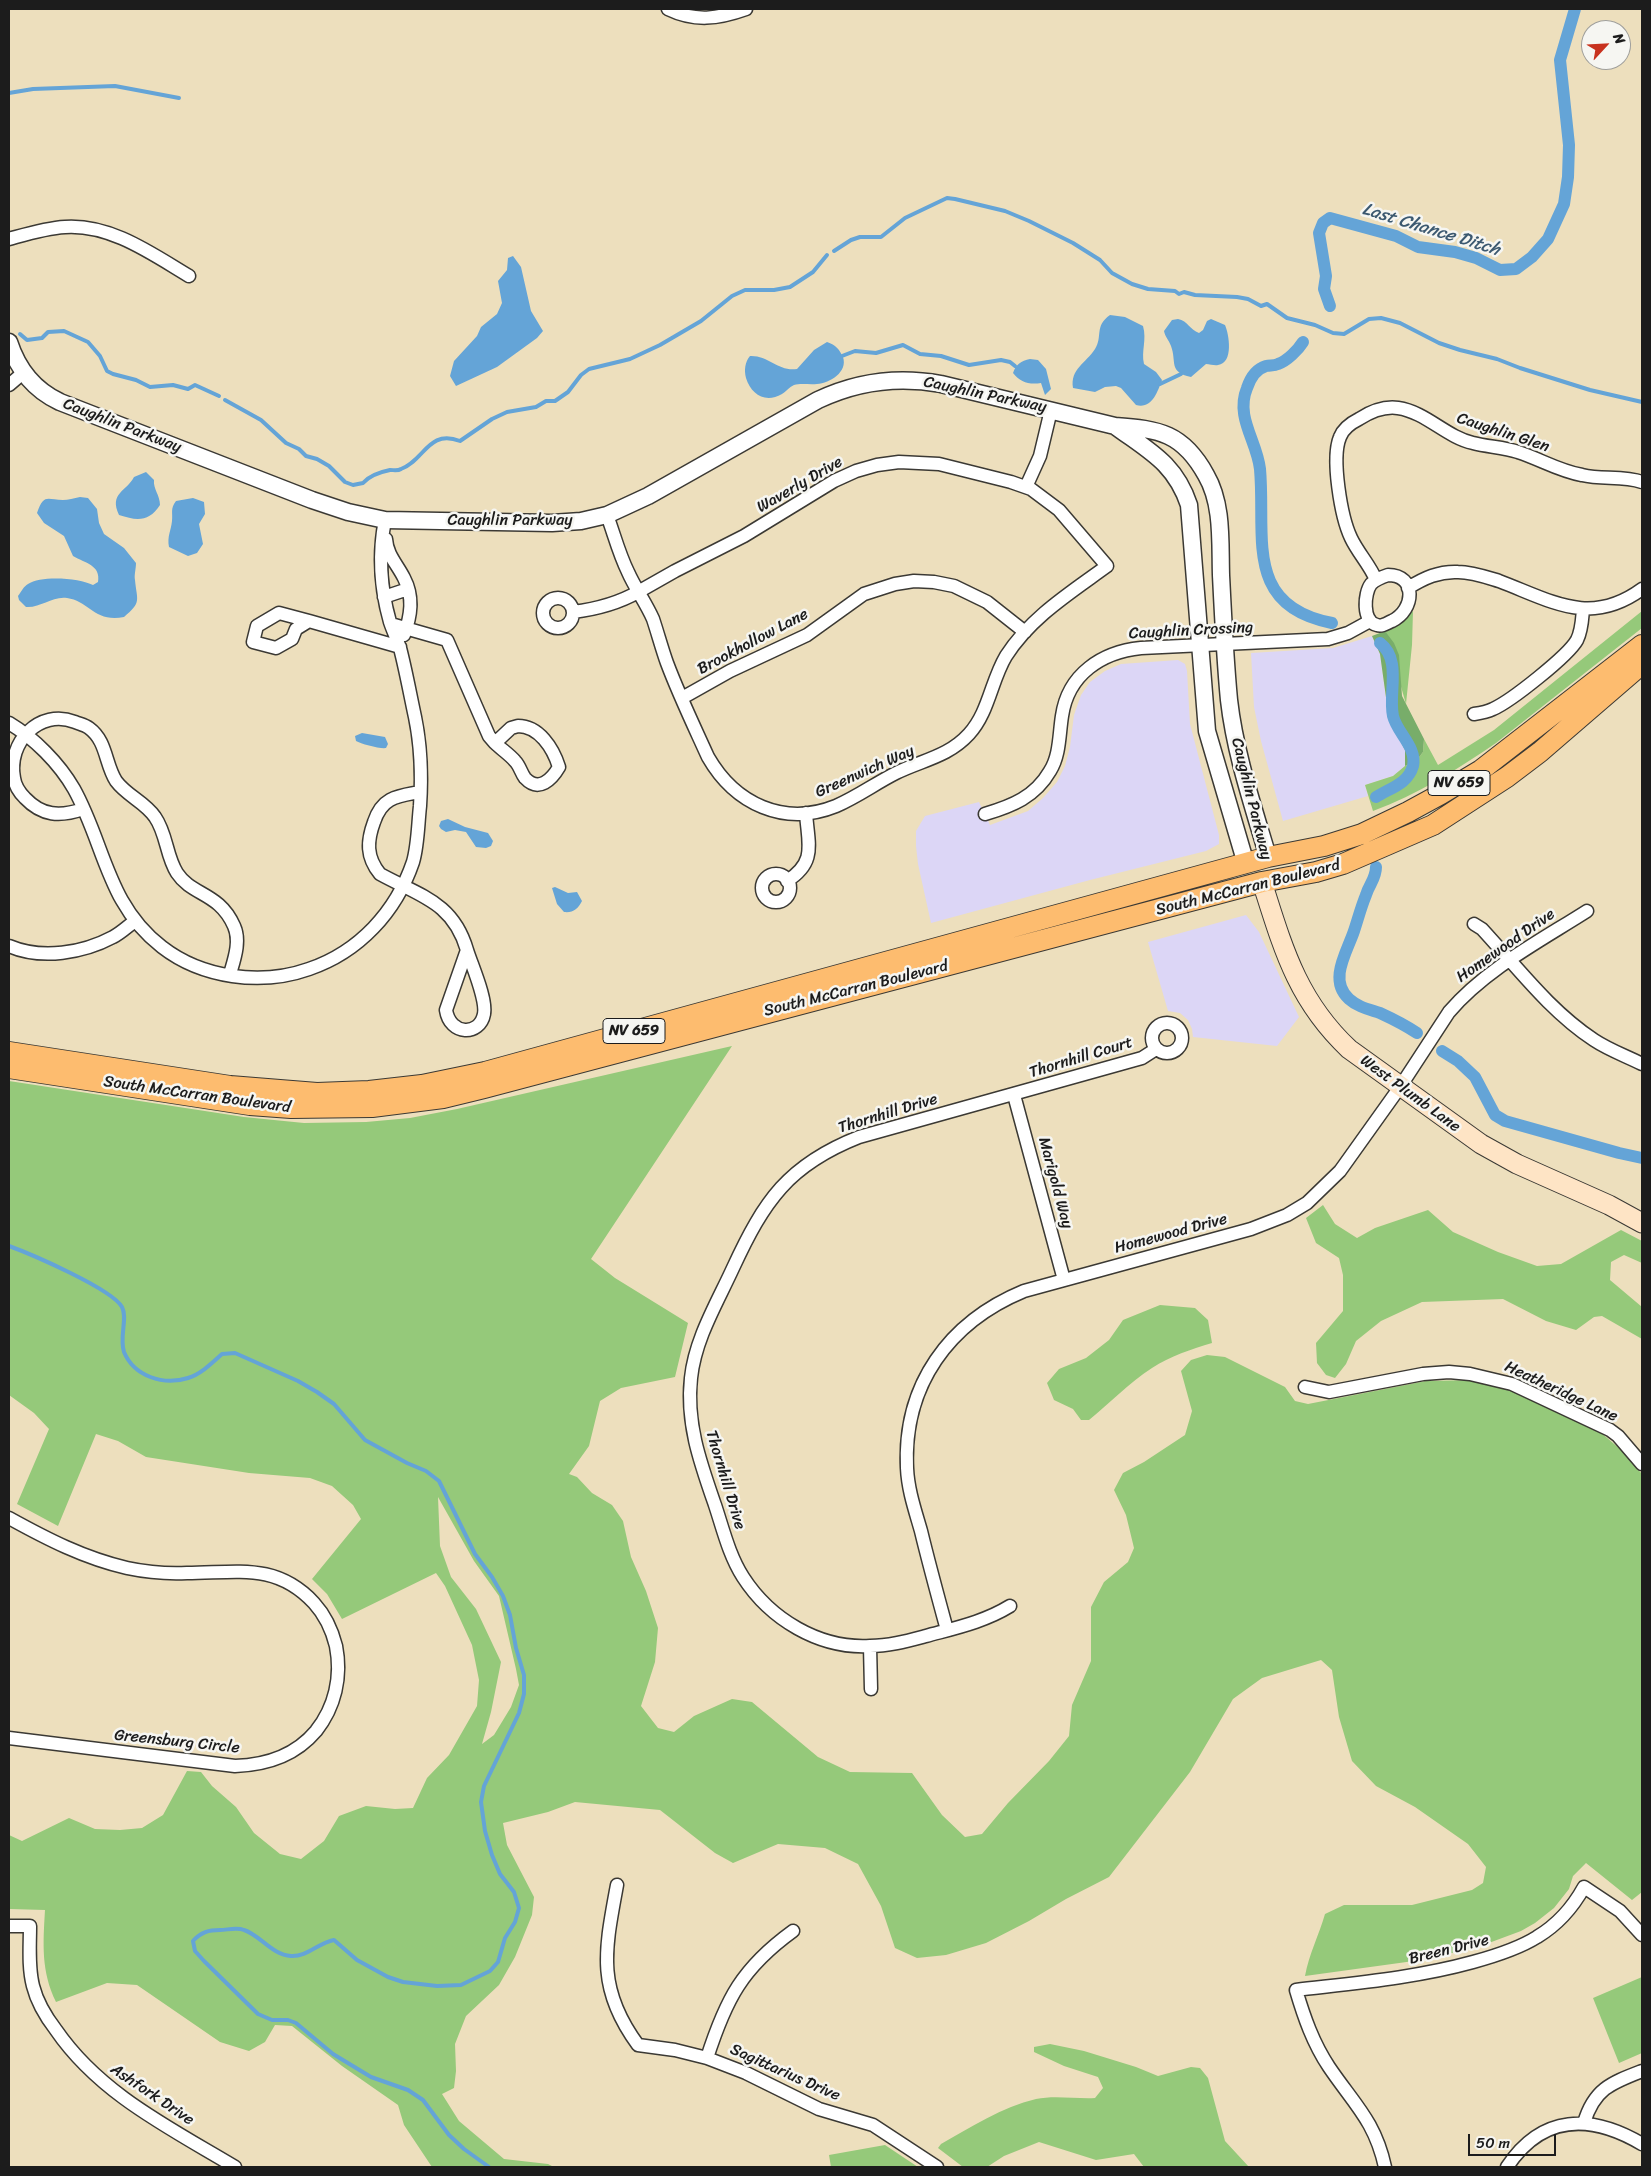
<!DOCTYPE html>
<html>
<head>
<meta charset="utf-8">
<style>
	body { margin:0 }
	#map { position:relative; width:1651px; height:2176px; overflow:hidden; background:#eddfbd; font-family:Sriracha,sans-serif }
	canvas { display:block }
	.frame { position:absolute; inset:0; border:10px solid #1c1c1c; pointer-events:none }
	.north { position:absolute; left:1581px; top:20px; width:50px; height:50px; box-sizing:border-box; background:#f6f6f2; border:1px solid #9f9f9c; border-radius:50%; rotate:65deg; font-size:14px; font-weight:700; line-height:20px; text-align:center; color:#1c1c1c }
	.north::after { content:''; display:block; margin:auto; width:18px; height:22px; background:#c8321e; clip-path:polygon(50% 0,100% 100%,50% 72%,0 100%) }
	.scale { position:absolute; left:1468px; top:2134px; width:88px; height:22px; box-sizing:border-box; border:2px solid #1c1c1c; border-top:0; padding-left:6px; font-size:15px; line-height:18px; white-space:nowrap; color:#1c1c1c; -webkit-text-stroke:4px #f6f6f2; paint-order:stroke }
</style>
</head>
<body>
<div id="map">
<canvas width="1651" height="2176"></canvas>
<div class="frame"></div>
<div class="north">N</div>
<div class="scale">50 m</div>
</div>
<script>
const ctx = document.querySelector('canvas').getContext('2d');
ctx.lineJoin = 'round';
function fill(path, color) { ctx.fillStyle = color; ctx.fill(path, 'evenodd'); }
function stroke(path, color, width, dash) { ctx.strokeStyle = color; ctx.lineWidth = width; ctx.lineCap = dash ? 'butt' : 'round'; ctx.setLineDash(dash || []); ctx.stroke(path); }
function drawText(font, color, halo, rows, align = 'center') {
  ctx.font = font + ' Sriracha,sans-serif'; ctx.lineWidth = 5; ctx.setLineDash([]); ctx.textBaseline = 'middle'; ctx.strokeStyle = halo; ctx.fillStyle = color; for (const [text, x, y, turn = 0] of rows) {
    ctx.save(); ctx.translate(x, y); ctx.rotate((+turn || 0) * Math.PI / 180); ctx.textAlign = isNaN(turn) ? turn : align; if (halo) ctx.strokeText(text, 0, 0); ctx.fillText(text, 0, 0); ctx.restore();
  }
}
fill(new Path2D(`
	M 1372,636 L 1380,654 L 1389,719 L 1405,750 L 1405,766 L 1393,776 L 1365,785 L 1368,796 L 1283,821 L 1261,741 L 1254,707 L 1251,653 L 1333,648 Z
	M 1178,660 L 1185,664 L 1187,671 L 1190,724 L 1219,835 L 1219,844 L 1206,851 L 1090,880 L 931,923 L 918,864 L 916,846 L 916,831 L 925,816 L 979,802 L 990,825 L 1028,811 L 1043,798 L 1057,782 L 1065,766 L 1070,747 L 1074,715 L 1081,695 L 1090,682 L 1105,671 L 1121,664 Z
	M 1246,915 L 1259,932 L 1299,1017 L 1277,1046 L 1193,1037 L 1192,1029 L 1188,1020 L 1180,1013 L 1168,1011 L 1148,942 Z`), '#dcd6f6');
fill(new Path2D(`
	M 1413,611 L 1412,645 L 1406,704 L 1385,631 L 1404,620 Z
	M 1642,611 L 1642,628 L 1496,743 C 1458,769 1417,795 1373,811 L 1365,785 L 1393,776 L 1405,766 L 1417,760 L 1423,752 L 1424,739 L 1438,765 L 1494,730 Z
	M 732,1046 L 591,1259 L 615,1278 L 688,1323 L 675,1377 L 621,1388 L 600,1401 L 589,1446 L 569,1474 L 577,1477 L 592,1493 L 612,1505 L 623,1521 L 631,1557 L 646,1591 L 658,1628 L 655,1662 L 641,1706 L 658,1728 L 674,1732 L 694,1716 L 732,1699 L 752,1702 L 818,1757 L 850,1772 L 912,1773 L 942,1815 L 965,1837 L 982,1834 L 1008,1803 L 1049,1761 L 1069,1736 L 1072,1705 L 1091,1661 L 1091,1607 L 1104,1582 L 1128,1562 L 1134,1548 L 1126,1515 L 1114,1490 L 1123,1473 L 1144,1462 L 1185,1435 L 1192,1411 L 1181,1371 L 1191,1360 L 1207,1355 L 1225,1357 L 1285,1387 L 1295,1401 L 1308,1404 L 1426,1381 L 1476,1380 L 1504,1386 L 1599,1431 L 1620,1449 L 1642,1474 L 1642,1892 L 1632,1900 L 1586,1863 L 1573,1876 L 1569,1889 L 1554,1908 L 1535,1923 L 1521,1931 L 1478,1947 L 1421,1960 L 1305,1976 C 1309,1954 1319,1935 1325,1914 L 1344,1905 L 1412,1905 L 1472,1890 L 1483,1883 L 1486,1867 L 1468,1844 L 1415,1807 L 1376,1786 L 1352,1761 L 1339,1717 L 1332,1670 L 1321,1660 L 1262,1678 L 1233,1699 L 1190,1772 L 1109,1877 L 1066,1899 L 1029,1921 L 986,1943 L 946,1955 L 917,1958 L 895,1948 L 881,1906 L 858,1864 L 825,1848 L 778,1844 L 733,1863 L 715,1853 L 660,1810 L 575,1802 L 548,1812 L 503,1823 L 507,1845 L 534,1897 L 532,1915 L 515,1957 L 499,1985 L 466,2016 L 455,2044 L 456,2071 L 454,2088 L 442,2094 L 459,2121 L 504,2159 L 548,2164 L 554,2167 L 432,2167 L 404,2125 L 398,2105 L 342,2066 L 292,2026 L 275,2025 L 265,2042 L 249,2051 L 220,2042 L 137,1985 L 107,1983 L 56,2002 C 41,1971 43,1944 45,1910 L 9,1909 L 9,1835 L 22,1841 L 69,1818 L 95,1829 L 120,1830 L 142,1828 L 163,1815 L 187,1771 L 201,1772 L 212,1786 L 236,1807 L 254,1833 L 280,1854 L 301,1859 L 324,1841 L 339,1816 L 366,1806 L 395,1809 L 413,1808 L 427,1778 L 449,1755 L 477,1706 L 479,1680 L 472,1645 L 445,1586 L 436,1573 L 342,1619 L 327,1594 L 312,1579 L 361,1519 L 353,1505 L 332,1486 L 310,1478 L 249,1473 L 146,1457 L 118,1441 L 96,1434 L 58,1526 L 17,1504 L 49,1429 L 34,1413 L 9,1395 L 9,1081 L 244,1117 L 304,1123 L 366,1122 L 410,1118 L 457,1109 ZM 438,1497 L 474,1561 L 499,1596 L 516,1669 L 519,1685 L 511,1707 L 494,1735 L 482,1744 L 491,1712 L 501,1662 L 476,1609 L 451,1577 L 440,1546 Z
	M 1323,1205 L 1335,1224 L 1357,1238 L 1375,1228 L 1428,1210 L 1453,1232 L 1498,1252 L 1537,1266 L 1561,1264 L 1621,1230 L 1642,1241 L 1642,1263 L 1624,1255 L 1611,1262 L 1610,1280 L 1642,1307 L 1642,1339 L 1602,1316 L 1594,1317 L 1576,1330 L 1546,1321 L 1503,1299 L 1422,1302 L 1381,1321 L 1356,1341 L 1346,1364 L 1335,1378 L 1326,1375 L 1317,1363 L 1316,1343 L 1343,1311 L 1343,1275 L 1339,1258 L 1316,1243 L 1306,1218 Z
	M 1160,1305 L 1195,1308 L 1208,1320 L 1212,1343 C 1192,1349 1170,1356 1152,1368 C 1129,1383 1110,1403 1089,1420 L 1081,1420 L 1073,1409 L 1054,1400 L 1047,1383 L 1059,1369 L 1086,1358 L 1109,1340 L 1123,1320 Z
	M 1642,1977 L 1642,2053 L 1619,2063 L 1593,1998 Z
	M 1050,2044 L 1084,2051 L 1136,2067 L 1158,2076 L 1191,2067 L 1200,2068 L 1208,2078 L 1225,2141 L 1249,2167 L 1144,2167 L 1134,2154 L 1096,2160 L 1039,2142 L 1004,2156 L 987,2167 L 963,2167 L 938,2148 L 941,2144 C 971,2127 1002,2107 1036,2099 C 1054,2095 1076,2099 1095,2098 L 1103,2088 L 1098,2077 L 1064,2066 L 1034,2052 L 1034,2047 Z
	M 885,2145 L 918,2167 L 831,2167 L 829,2155 Z`), '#95c97a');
fill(new Path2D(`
	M 1385,631 L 1394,643 L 1399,655 L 1402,696 L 1424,739 L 1423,752 L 1417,760 L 1405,766 L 1405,750 L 1389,719 L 1380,654 L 1372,636 Z`), '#78ad6a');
fill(new Path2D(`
	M 513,256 L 521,267 L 531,311 L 543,331 L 537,338 L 497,367 L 456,386 L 450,376 L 454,361 L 477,336 L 481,327 L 497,314 L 502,303 L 498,281 L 507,270 L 508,258 Z
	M 1110,315 L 1125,317 L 1143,326 C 1147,340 1141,351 1144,364 L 1156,372 L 1162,380 C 1157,393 1152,409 1136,405 L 1121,388 L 1116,386 L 1105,387 L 1095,392 L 1073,388 C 1070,369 1086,363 1095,349 C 1103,337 1094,326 1110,315 Z
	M 1178,319 C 1188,321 1190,330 1199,333 L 1203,330 L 1207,321 L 1211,319 L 1225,325 C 1229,334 1234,363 1218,365 C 1215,366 1210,364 1206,364 L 1191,377 C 1168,372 1177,362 1171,346 C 1169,340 1165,337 1164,331 L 1172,320 Z
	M 827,342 C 836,345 839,349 843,357 C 848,372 830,383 817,384 C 810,385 801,383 794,385 C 789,387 786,392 782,394 C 765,404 751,394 746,378 C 744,370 745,362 750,356 C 768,355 779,372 797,369 L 814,350 Z
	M 1030,359 L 1038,360 L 1046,369 L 1051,389 L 1045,395 L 1041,383 C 1029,385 1020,382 1013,373 C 1016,364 1021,361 1030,359 Z
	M 146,472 L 154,480 C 153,489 160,495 160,505 C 149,522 137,521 119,515 C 109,493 126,492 134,477 Z
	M 80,497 L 88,498 L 97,509 L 99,523 L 104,534 L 124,548 L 136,563 C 136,569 134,575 135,580 C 137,601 142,602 124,617 C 95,623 89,601 67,598 C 52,596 41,608 26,607 L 19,600 L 18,596 C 21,592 24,586 28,584 C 41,575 80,578 93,585 L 98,582 C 101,565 85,563 73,556 L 64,536 L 44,523 L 37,513 C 44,493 47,500 63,500 C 68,500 74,498 80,497 Z
	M 193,498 L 204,502 L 205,514 L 199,524 L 203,544 L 197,553 L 188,556 L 169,547 C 167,536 171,531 172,521 C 173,512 170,509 176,501 Z
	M 362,733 L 385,737 L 388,744 L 386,748 C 380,749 361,744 356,741 L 355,736 Z
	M 448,819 L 465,827 L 488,833 L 493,841 L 491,846 L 486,848 L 476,847 L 466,832 L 455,830 L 446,832 L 441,829 L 439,826 L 441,821 Z
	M 555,887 L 568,893 L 577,892 L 582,901 C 578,909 573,913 564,912 L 557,904 L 552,888 Z`), '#64a4d7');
stroke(new Path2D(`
	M 9,93 L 33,89 L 115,86 L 179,98
	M 834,251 L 851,240 L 860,237 L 881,237 L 905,218 L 947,198 L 955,199 L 1005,211 L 1029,221 L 1073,243 L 1100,260 L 1112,273 L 1132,284 L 1148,289 L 1175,291 L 1179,294 L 1184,292 L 1195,295 L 1237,297 L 1248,299 L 1261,306 L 1267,304 L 1287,318 L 1315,325 L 1333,333 L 1344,334 L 1369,319 L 1381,318 L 1400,323 L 1439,343 L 1460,350 L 1497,359 L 1520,368 L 1590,390 L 1642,402
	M 20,334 L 27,340 L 42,338 L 48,332 L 64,331 L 88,342 L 100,356 L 107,371 L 113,374 L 136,380 L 150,387 L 173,385 L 188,389 L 195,385 L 219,396
	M 842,356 L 855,351 L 876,353 L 903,345 L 920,354 L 941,356 L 969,365 L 1001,360 L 1010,362 L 1015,366
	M 1160,384 L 1181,374
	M 225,400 L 261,420 L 286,443 L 299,449 L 306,456 L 317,459 L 329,466 L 345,482 L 353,485 L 363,483 C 369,476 380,472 390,470 C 394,470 398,471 401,469 C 425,460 428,429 460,441 L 492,419 L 507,412 L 536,407 L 546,401 L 555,401 L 568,392 L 581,375 L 589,369 L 630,359 L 660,345 L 701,321 L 732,296 L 745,290 L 774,290 L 790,287 L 813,272 L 827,255
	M 9,1246 C 31,1254 112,1289 122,1307 C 128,1318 119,1337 124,1352 C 134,1376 163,1386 188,1378 C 201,1374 212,1363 222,1354 L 235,1353 L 298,1381 L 317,1392 L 334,1404 L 365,1440 L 407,1463 L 426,1471 L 439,1481 L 475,1554 L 492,1577 L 503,1596 L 510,1615 L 516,1648 L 524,1675 L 524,1694 L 519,1713 L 484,1786 L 481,1802 L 485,1831 L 492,1855 L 500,1874 L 514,1892 L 519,1908 L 515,1922 L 505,1938 L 498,1962 L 490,1971 L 461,1985 L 437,1986 L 403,1982 L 388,1977 L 357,1960 L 334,1940 C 318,1943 307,1957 291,1956 C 272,1955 260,1935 244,1930 C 237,1927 227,1930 220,1930 C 209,1930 201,1932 193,1941 L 195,1951 L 204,1961 L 258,2014 L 272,2020 L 288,2020 L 296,2023 L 333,2054 L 371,2077 L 408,2090 L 423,2100 L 449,2135 L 464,2149 L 489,2167`), '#64a4d7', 4);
stroke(new Path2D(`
	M 1330,306 L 1324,289 L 1326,276 L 1319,233 L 1323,223 L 1330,218 L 1396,236 L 1418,247 L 1455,252 L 1476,258 L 1500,270 L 1516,269 L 1532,257 L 1548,239 L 1564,204 L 1568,177 L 1569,145 L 1560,60 L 1575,9
	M 1303,342 C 1298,350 1287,361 1278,364 C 1274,366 1270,365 1266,366 C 1256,369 1250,379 1247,388 C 1235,417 1257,441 1260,469 C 1266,536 1243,606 1332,623
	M 1376,797 C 1390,788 1408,784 1413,766 C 1417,747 1397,733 1393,716 C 1388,693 1402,660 1380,643
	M 1376,867 C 1376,879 1369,884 1366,895 C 1361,907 1358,919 1354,931 C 1347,952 1328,980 1349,999 C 1358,1007 1368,1009 1380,1013 C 1393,1019 1405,1025 1417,1033
	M 1442,1051 L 1458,1061 L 1475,1077 L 1495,1115 L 1505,1121 L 1619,1153 L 1642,1158`), '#64a4d7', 12);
const minor = new Path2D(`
	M 668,9 C 695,22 718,19 746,9
	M 9,239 C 27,234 46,228 65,227 C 111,224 152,254 189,276
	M 9,385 L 23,373
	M 1026,487 L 1040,456 L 1051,410
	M 386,539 C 387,555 397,564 404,578 C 414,597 411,616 404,635
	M 1388,575 C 1417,575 1415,610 1392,621 C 1387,623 1382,627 1377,625 C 1362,622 1364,593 1371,584 C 1376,579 1382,577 1388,575 Z
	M 1376,580 C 1370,565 1358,553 1351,538 C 1341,517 1331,458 1340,437 C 1343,429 1351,423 1359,419 C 1370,412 1384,406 1398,408 C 1426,412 1446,437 1473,443 C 1488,447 1504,447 1518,452 C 1540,459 1559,471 1582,475 C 1602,480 1623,475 1642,482
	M 1408,588 C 1424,578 1439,571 1458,572 C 1472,572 1486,577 1499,581 C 1552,601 1590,627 1642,589
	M 384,597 L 408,589
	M543 613a15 15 0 1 1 30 0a15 15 0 1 1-30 0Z
	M 573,612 C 597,609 617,604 638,592 L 675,571 L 744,536 L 834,481 L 856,471 L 877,465 L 899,462 L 939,464 L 1011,482 L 1031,489 L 1059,510 L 1107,566 C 1070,593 1031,617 1006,656 C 991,681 989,712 969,734 C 948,757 922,760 896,773 C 876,783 857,797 836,806 C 784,827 735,804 708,757 C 694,726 679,695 667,663 C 662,649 658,634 653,619 C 646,603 635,588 628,572 C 619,554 614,534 607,515
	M 279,613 L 309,621 L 296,629 L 292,639 L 276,648 L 253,642 L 257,626 Z
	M 309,621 L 400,647
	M 391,624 L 447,640 L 489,736 L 495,743
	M 682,698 L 730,671 L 807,635 L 864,594 L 895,584 L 914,581 L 934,582 L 954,586 L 987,602 L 1025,632
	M 1474,714 C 1481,713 1487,712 1493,709 C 1511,701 1568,656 1577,640 C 1582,630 1582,620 1583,609
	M 9,723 C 34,738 59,763 74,789 C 105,845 107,905 162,947 C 202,978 261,986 309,969 C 359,952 396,912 413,862 C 418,845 418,824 420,806 C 422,776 421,746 415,717 C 410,694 406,671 400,648 C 397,639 393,631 390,622 C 380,587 378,555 385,520
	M 518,726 C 539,726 553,748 559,767 C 552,779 539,793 525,778 C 521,773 520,766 515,761 C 509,754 501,749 495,743 L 511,728 Z
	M 420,792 C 410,794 399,795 390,800 C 381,805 377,813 374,822 C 367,841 366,857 380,874 C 420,896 453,902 467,950
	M 83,809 C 60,817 42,816 25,798 C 19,792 15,786 14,778 C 7,743 39,708 75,722 C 80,724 85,725 89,728 C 107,741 105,764 116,781 C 127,796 145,802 155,817 C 167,834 166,856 177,873 C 192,896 219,892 234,926 C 241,941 234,960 230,974
	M 985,814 C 1012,806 1035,797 1050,771 C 1060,755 1059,735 1062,716 C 1068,674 1102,652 1141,648 L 1328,639 L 1348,633 L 1370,621
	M762 888a14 14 0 1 1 28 0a14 14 0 1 1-28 0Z
	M 787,881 C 817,862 808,844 806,813
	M 1474,924 L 1482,929 C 1518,968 1550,1011 1594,1040 C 1609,1050 1626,1056 1642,1064
	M 9,946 C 42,960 83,953 113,937 C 121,933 128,926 135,921
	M 467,950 C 472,966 487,999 484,1014 C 480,1036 450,1036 446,1010 Z
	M1152 1038a15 15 0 1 1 30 0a15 15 0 1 1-30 0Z
	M 1014,1095 L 1064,1280
	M 1305,1387 L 1329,1392 L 1423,1374 L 1449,1372 L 1470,1374 L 1512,1384 L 1610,1430 L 1618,1436 L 1642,1464
	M 9,1518 C 47,1539 84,1558 127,1568 C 146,1572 167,1574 187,1573 C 236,1573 276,1562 314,1603 C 325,1615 332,1630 336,1646 C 342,1677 335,1707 316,1731 C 295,1756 266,1765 235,1766 L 9,1738
	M 1010,1606 C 984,1622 955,1628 926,1636 C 907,1641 889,1646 870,1646 C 819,1649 770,1619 743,1577 C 729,1555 723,1529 715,1505 C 700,1462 686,1423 691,1378 C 695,1339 717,1303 733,1268 C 764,1201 788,1165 859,1137 L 1142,1058 L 1156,1049
	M 947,1630 C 938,1597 929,1564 921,1531 C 915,1510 908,1490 907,1468 C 903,1385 949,1322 1024,1291 L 1251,1229 L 1287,1215 L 1307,1203 L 1340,1171 L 1400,1087 L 1449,1012 C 1486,969 1540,941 1587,911
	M 870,1646 L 871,1689
	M 617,1885 C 605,1950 596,1988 638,2045 L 675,2050 L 707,2058 L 746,2073 L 819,2109 L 873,2125 L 937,2167
	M 9,1926 L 30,1926 C 30,1946 28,1967 33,1986 C 37,2002 46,2017 56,2030 C 100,2094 170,2128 235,2167
	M 707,2058 C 726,1999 742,1968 793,1931
	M 1584,2123 C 1594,2089 1611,2083 1642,2071
	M 1385,2167 C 1375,2121 1354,2104 1329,2067 C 1313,2043 1304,2017 1296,1990 C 1355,1983 1415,1978 1473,1962 C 1495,1956 1518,1949 1537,1937 C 1557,1925 1573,1907 1584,1887 L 1620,1911 L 1642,1935
	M 1507,2167 C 1542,2114 1591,2114 1642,2144`);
const tertiary = new Path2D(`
	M 9,342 C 18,370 34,390 60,402 L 312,500 L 348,512 L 385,520 L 552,523 L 581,521 L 607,515 L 648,496 L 818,400 C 858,381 898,376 941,384 L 1115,426 C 1159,429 1183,433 1206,475 C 1223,504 1220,542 1221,575 C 1223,616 1225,658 1229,700 C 1235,753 1253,806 1268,857
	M 1115,426 C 1149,451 1175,463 1189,505 L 1207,731 L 1246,864`);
const secondary = new Path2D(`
	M 1262,882 C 1283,948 1297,1000 1349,1049 L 1481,1144 L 1517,1164 L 1609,1205 L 1642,1223`);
const primary = new Path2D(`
	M 9,1052 L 230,1086 L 317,1093 L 369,1091 L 422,1085 L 485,1072 L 1268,857 L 1324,846 L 1362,834 L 1408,812 L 1441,794 L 1481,770 L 1642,645
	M 9,1068 L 250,1105 L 291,1108 L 372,1107 L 443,1098 L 484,1088 L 1262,882 L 1316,872 L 1343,864 L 1433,825 L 1507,777 L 1540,752 L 1642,664`);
stroke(minor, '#3b3934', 15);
stroke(tertiary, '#3b3934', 19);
stroke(secondary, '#3b3934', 21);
stroke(primary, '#3b3934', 22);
stroke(minor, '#fff', 12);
stroke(tertiary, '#fff', 16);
stroke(secondary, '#fee4c5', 19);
stroke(primary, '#fdbc6f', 20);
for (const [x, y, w] of [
	[1459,783,62],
	[634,1031,62]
]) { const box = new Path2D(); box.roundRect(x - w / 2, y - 12.5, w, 25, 4); ctx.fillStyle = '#f6f6f2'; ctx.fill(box); stroke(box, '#1c1c1c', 1); }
drawText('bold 15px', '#1c1c1c', null, [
	["NV 659",1459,783],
	["NV 659",634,1031]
]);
drawText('16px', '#1c1c1c', '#f6f6f2', [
	["Caughlin Parkway",985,395,12],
	["Caughlin Parkway",122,426,21],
	["Caughlin Glen",1503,433,18],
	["Waverly Drive",800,485,-30],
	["Caughlin Parkway",510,521],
	["Caughlin Crossing",1191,631,-3],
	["Brookhollow Lane",753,642,-28],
	["Greenwich Way",865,772,-24],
	["Caughlin Parkway",1251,799,76],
	["South McCarran Boulevard",1248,888,-14],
	["Homewood Drive",1506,946,-35],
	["South McCarran Boulevard",856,989,-14],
	["Thornhill Court",1081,1058,-17],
	["West Plumb Lane",1410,1094,36],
	["South McCarran Boulevard",197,1095,8],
	["Thornhill Drive",888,1114,-17],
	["Marigold Way",1055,1183,75],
	["Homewood Drive",1171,1234,-15],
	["Heatheridge Lane",1561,1392,25],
	["Thornhill Drive",725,1480,73],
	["Greensburg Circle",177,1742,6],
	["Breen Drive",1449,1950,-14],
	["Sagittarius Drive",785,2073,24],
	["Ashfork Drive",152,2095,34]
]);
drawText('italic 18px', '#3c5970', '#f6f6f2', [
	["Last Chance Ditch",1431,230,17]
]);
</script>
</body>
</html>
